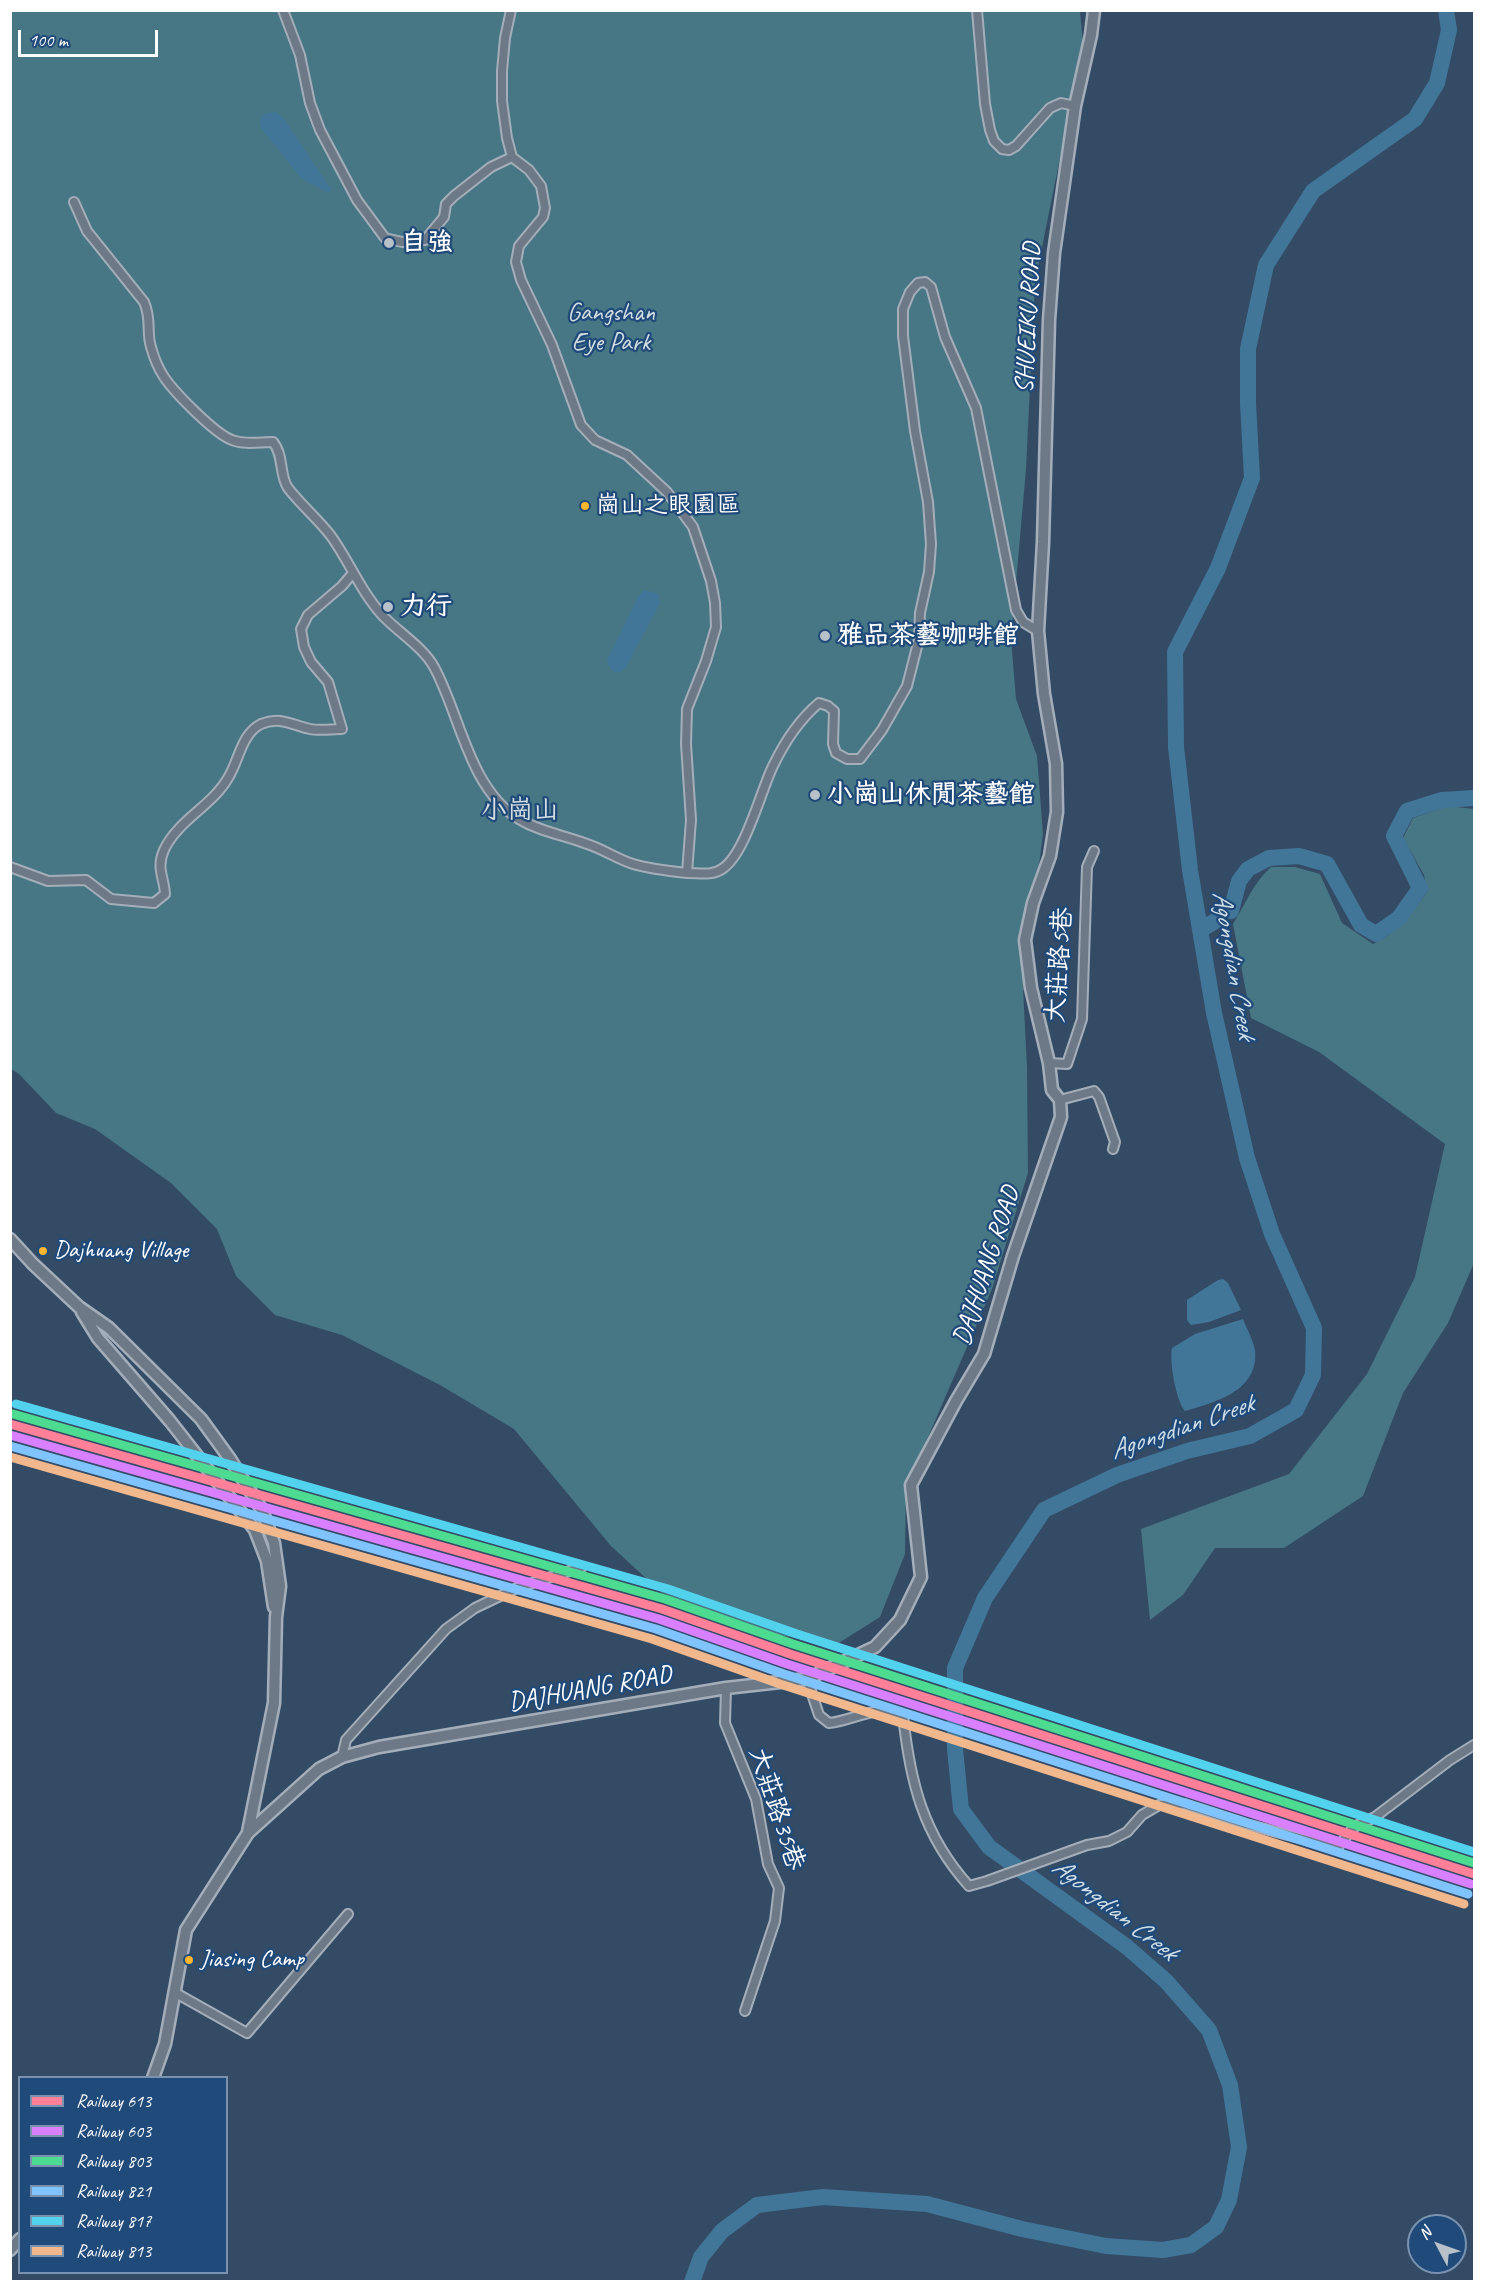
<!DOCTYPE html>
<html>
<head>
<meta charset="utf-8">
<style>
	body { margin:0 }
	#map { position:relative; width:1485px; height:2292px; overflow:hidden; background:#344b65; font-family:Caveat,sans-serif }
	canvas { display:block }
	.frame { position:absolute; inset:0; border:12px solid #fff; pointer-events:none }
	.legend { position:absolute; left:18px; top:2076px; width:210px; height:198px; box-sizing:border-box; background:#1f4a7a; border:2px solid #7992af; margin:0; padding:8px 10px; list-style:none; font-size:18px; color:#fff }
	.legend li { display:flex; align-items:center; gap:12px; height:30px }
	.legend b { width:30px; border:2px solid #7992af }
	.north { position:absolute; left:1407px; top:2214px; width:60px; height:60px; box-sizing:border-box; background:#1f4a7a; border:2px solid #7992af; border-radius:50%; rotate:311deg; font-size:16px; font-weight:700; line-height:24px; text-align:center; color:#fff }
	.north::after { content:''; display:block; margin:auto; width:21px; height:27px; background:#b8c0c9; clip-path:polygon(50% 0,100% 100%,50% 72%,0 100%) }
	.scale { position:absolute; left:18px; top:30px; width:140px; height:27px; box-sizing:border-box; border:3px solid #fff; border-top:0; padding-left:8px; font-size:18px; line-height:21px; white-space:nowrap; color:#fff; -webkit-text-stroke:4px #1f4a7a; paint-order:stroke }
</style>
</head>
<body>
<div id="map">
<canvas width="1485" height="2292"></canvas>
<div class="frame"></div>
<ul class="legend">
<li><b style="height:8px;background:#ff8098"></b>Railway 613</li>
<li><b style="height:8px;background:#d880ff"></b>Railway 603</li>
<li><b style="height:8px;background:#4ddb92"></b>Railway 803</li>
<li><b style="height:8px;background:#80c4ff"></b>Railway 821</li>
<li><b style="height:8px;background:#53d2ee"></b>Railway 817</li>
<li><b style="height:8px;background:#f1b78d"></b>Railway 813</li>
</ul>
<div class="north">N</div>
<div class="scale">100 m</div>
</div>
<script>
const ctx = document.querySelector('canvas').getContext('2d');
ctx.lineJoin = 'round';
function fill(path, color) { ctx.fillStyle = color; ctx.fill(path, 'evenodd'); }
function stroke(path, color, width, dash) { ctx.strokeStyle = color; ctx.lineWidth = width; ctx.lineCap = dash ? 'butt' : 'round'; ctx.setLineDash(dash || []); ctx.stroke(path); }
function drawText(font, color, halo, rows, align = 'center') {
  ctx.font = font + ' Caveat,"LXGW WenKai TC",sans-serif'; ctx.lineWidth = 4.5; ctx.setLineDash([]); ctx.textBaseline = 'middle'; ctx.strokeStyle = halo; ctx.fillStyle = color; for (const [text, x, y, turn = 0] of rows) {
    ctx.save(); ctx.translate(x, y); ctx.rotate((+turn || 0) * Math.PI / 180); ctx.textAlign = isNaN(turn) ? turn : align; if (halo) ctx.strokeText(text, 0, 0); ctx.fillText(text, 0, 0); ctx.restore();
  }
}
fill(new Path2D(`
	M 11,11 L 1080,11 L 1083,44 L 1035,282 L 1026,469 L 1011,639 L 1016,699 L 1037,756 L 1043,834 L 1023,988 L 1027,1067 L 1028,1173 L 992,1289 L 906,1488 L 905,1554 L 880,1617 L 834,1646 L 770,1633 L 662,1593 L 611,1546 L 514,1429 L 440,1385 L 342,1335 L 275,1315 L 236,1276 L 217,1229 L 171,1183 L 95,1129 L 56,1113 L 19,1074 L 11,1069 Z
	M 1448,806 L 1474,809 L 1474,1263 L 1448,1323 L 1403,1393 L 1363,1496 L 1284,1548 L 1215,1548 L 1183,1595 L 1150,1620 L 1141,1529 L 1289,1474 L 1367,1374 L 1415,1277 L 1445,1144 L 1319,1052 L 1251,1018 L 1233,924 C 1245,905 1253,883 1271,867 L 1295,867 L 1320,874 L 1342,923 L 1373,944 C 1397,933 1412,913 1427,892 L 1424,875 L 1403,838 L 1413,818 Z`), '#477684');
fill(new Path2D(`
	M 276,112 L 283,118 L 331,189 L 329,193 L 302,179 L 261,128 L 260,119 L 264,114 Z
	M 644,590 L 658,594 L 660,603 L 626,667 L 621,672 L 614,672 L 608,665 L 607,660 L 638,597 Z
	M 1223,1279 L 1228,1283 L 1241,1310 L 1209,1322 L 1191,1325 L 1187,1320 L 1187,1300 L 1218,1280 Z
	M 1243,1319 C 1247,1329 1253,1340 1255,1350 C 1259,1391 1216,1402 1185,1411 C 1176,1401 1169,1361 1172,1348 L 1195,1334 Z`), '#417699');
stroke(new Path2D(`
	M 1231,911 L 1239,881 L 1248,869 L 1269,858 L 1299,856 L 1327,864 L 1361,925 L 1376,934 L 1399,918 L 1420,888 L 1394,836 L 1407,811 L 1442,800 L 1474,798
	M 1200,930 L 1217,920
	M 692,2282 L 701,2257 L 722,2231 L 757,2205 L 823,2197 L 927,2204 L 1022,2229 L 1106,2246 L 1163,2250 L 1191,2245 L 1216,2227 L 1229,2200 L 1239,2147 L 1230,2085 L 1209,2030 L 1166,1981 L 1127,1947 L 989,1847 L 961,1809 L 955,1749 L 955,1668 L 985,1598 L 1044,1510 L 1117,1475 L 1187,1451 L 1250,1436 L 1296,1410 L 1313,1375 L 1314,1328 L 1272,1234 L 1247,1158 L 1214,1013 L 1190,870 L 1176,747 L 1175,652 L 1218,568 L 1252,478 L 1248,403 L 1248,349 L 1266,265 L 1313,191 L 1415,119 L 1437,83 L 1449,30 L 1446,10`), '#417699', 16);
const street = new Path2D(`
	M 283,10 L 300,55 L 310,103 L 320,130 L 357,200 L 385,238 L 402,242 L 425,240 L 444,217 L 446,204 L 454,196 L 491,167 L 512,157
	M 511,10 L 505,38 L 502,71 L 502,101 L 507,138 L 512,157 L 529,170 L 541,186 L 545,208 L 543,217 L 519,246 L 516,262 L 521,280 L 552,345 L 581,425 L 595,440 L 627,455 L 667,492 L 693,527 L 711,581 L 715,603 L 716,627 L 706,661 L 687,709 L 686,744 L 691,820 L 687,873 C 699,873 712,876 722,869 C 745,855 761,790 773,766 C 784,743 800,719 819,703 L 828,706 L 834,711 L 833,744 L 836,753 L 847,759 L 860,759 L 882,730 L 907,686 L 919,639 L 920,613 L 929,572 L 931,544 L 928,502 L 915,431 L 903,336 L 903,309 L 910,292 L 918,283 L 925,282 L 931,287 L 945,337 L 976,408 L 1016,610 L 1023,622 L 1038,631
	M 977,10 L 985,104 L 990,130 L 994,141 L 1002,149 L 1009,150 L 1016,146 L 1050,108 L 1061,103 L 1075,106
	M 74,202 L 87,231 L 144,302 C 152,320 146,331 151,347 C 154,358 158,368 164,377 C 174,392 215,434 232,440 C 244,445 260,442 273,442 C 284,455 279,475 288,488 C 301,505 318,519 331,536 C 349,561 361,592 383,616 C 397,631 424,648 434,667 C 460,714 469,789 519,819 C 540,832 564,835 587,844 C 603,849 617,859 633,864 C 650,869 668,871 687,873
	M 10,867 L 48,881 L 86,880 L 111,899 L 154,903 L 165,894 C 164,877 156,868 164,850 C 178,820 212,806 228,778 C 239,761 241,734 261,724 C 280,716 292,725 310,729 C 319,731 332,729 342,729 L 328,682 L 311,662 L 304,647 L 301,629 L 308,615 L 342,586 L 353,573
	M 1049,1063 L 1067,1064 L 1082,1019 L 1087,867 L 1094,851
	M 1060,1100 L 1094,1091 L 1099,1097 L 1115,1142 L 1113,1149
	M 807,1679 L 819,1715 L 829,1723 C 856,1720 874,1704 903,1715 C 910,1782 923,1835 969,1886 L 987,1881 L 1087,1845 L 1109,1841 L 1127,1832 L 1142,1815 L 1159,1805 L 1184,1804 L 1246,1824 L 1337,1848 L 1354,1827 L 1375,1817 L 1450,1760 L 1474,1745
	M 726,1688 L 725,1723 L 756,1799 L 768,1864 L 779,1888 L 775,1921 L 745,2011
	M 342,1757 L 346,1740 L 446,1629 L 475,1608 L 517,1588 L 582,1567
	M 174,1992 L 247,2033 L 348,1914`);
const secondary = new Path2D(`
	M 10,1239 L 33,1264 L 79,1307 L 109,1328 L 201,1419 L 230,1459 L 262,1510 L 274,1543 L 280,1586 L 276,1617 L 274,1703 L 248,1832
	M 82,1312 L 98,1338 L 170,1421 L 255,1530 L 267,1561 L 274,1607
	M 153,2078 L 165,2044 L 186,1930 L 248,1833 L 319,1769 L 342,1757 L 379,1747 L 726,1688 L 807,1679 L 875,1647 L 900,1620 L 921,1577 L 911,1485 L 956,1401 L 984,1354 L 1013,1256 L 1061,1117 L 1060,1100 L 1052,1090 L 1049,1063 L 1031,988 L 1025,940 L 1033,903 L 1050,856 L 1057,812 L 1056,764 L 1044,694 L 1038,631 L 1043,542 L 1049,320 L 1054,253 L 1075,106 L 1091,35 L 1094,10
	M 10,2250 L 20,2239`);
stroke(street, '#a4aeba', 12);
stroke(secondary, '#a4aeba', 15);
stroke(street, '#6d7986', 8);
stroke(secondary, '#6d7986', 10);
stroke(new Path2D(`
	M 10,1424 L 662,1609 L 790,1654 L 1474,1874`), '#ff8098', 9);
stroke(new Path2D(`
	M 10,1435 L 659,1619 L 787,1664 L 1471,1884`), '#d880ff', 9);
stroke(new Path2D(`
	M 13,1414 L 665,1599 L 793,1644 L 1474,1863`), '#4ddb92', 9);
stroke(new Path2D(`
	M 10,1446 L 656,1629 L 784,1674 L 1468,1894`), '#80c4ff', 9);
stroke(new Path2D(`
	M 16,1404 L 668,1589 L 797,1634 L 1474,1852`), '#53d2ee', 9);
stroke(new Path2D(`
	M 10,1457 L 652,1639 L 780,1684 L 1464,1904`), '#f1b78d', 9);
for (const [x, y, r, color] of [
	[389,243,6,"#b8c0c9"],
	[585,506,5,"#fab62d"],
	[388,607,6,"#b8c0c9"],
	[825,636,6,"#b8c0c9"],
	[815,795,6,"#b8c0c9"],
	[43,1251,5,"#fab62d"],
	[189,1960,5,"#fab62d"]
]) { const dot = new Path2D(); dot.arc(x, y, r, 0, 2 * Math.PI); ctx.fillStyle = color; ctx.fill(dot); stroke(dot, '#1f4a7a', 2); }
drawText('24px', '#fff', '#1f4a7a', [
	["崗山之眼園區",596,506],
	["Dajhuang Village",54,1251],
	["Jiasing Camp",200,1960]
], 'left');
drawText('bold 26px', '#fff', '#1f4a7a', [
	["自強",401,243],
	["力行",400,607],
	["雅品茶藝咖啡館",837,636],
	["小崗山休閒茶藝館",827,795]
], 'left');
drawText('26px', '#d2dee2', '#1f4a7a', [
	["Gangshan",611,313],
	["Eye Park",611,343],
	["小崗山",520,811]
]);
drawText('26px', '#fff', '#1f4a7a', [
	["SHUEIKU ROAD",1029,318,-87],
	["大莊路5巷",1060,965,-86],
	["DAJHUANG ROAD",987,1266,-72],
	["DAJHUANG ROAD",590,1689,-10],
	["大莊路35巷",776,1809,72]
]);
drawText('italic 27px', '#d0dee7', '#1f4a7a', [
	["Agongdian Creek",1233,965,80],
	["Agongdian Creek",1182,1428,-19],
	["Agongdian Creek",1114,1910,38]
]);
</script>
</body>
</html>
